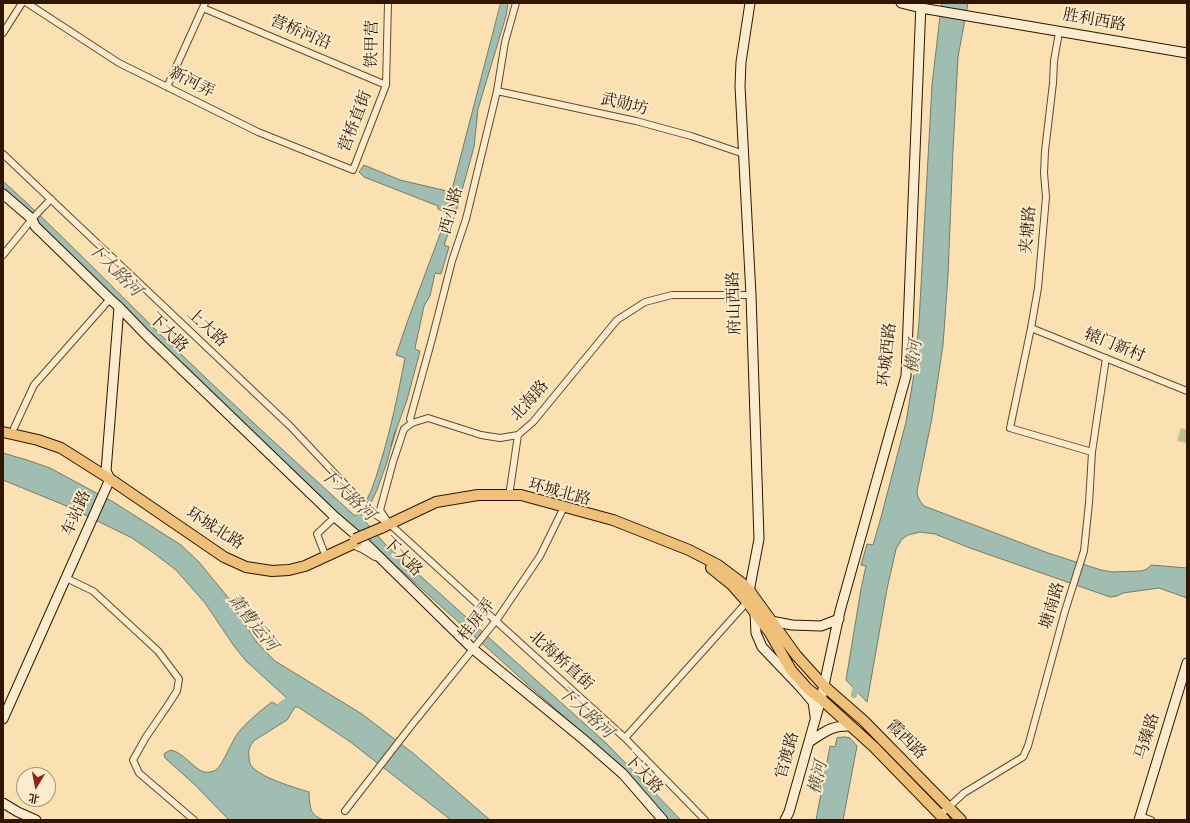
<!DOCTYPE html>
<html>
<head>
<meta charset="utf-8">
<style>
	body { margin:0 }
	#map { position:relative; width:1190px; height:823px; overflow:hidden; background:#fbe0b2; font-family:"Sorts Mill Goudy","Noto Serif SC",serif }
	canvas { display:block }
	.frame { position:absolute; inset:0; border:4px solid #311500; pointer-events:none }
	.north { position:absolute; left:16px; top:767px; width:40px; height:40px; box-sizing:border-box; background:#fcebcd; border:1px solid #ab957b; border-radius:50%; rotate:190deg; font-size:11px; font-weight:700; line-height:16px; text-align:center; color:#311500 }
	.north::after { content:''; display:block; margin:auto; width:14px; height:18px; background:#8f2418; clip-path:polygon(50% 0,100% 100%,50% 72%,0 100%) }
</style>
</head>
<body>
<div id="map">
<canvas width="1190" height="823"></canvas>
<div class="frame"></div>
<div class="north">北</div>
</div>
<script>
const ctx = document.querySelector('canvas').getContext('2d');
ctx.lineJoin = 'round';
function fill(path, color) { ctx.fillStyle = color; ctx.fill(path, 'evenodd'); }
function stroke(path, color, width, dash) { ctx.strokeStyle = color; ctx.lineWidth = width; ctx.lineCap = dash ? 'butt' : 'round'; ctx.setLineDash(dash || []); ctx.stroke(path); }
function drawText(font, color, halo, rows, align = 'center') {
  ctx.font = font + ' "Sorts Mill Goudy","Noto Serif SC",serif'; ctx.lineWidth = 4; ctx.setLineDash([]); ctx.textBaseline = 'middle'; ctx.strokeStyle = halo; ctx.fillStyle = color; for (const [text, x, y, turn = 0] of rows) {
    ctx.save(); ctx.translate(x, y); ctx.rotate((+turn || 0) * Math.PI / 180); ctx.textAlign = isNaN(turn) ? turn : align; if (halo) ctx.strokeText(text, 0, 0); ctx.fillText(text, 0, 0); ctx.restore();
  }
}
fill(new Path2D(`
	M 1181,428 L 1187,430 L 1187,443 L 1177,441 Z`), '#bac38f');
const water = new Path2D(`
	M 501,3 L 508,3 L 506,16 L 478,109 L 474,147 L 456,212 L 444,245 L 449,247 L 441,274 L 435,273 L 430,296 L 424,306 L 415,348 L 417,350 L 420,351 L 407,400 L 395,433 L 386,465 L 377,490 L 363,519 L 386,545 L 606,743 L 681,820 L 669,820 L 610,757 L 526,683 L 320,497 L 312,488 L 176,358 L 85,269 L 3,192 L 3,181 C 58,231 109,284 162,336 C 225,397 290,457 355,516 C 368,504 375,481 380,464 C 391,429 398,394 405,358 L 396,355 L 409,317 L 448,213 L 438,209 L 438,206 L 364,177 L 359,172 L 364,165 L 400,180 L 451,192 Z
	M 942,3 L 968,3 L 958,57 L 953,150 L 948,275 L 943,345 L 932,418 L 917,491 C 917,497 920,501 924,506 L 1048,553 L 1101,570 L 1112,572 L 1141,571 L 1147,569 L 1151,565 L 1187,568 L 1187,598 L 1159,588 L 1123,593 L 1117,596 L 1110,597 L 970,548 L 935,534 L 920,532 L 908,535 L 902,539 L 896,549 L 887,589 L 867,702 L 846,680 L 861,589 L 866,566 L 861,565 L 867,544 L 873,545 L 880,521 L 906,422 L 914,374 L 919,322 L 932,85 Z
	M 3,453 L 27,460 L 50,468 L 115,503 L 181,545 L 199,562 L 230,600 L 256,641 L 265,651 L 275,661 L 362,714 L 414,754 L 490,820 L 451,820 L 349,741 L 298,707 L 295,707 L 287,720 L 255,740 C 250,745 248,749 249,757 C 249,761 250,765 253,768 C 265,779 293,787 309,792 C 310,807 309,815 324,820 L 229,820 L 194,784 L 165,758 L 164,755 L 165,753 L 171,750 C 184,753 194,769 204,772 C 208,773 212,772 216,770 C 224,763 231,742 238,733 C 245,724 262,709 272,702 L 281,707 L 289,700 L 246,661 L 234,646 L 205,603 L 176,570 L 151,551 L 132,538 L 69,507 L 3,480 Z
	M 845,737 L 850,738 L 857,746 L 843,820 L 816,820 L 830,746 L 835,747 L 837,738 Z`);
fill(water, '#9fbdb0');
stroke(water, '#737a6a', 1);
stroke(new Path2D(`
	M 391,446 L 396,430`), '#737a6a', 1.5);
stroke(new Path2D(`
	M 854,695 L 857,683
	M 274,710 L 294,696`), '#9fbdb0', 6);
const street = new Path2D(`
	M 27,3 L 119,63 L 258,132 L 353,170 L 386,85 L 388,3
	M 203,8 L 386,85
	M 1059,32 L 1054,61 L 1053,83 L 1045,151 L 1044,173 L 1046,197 L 1038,288 L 1031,328 L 1010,428 L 1092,452
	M 3,33 L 22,3
	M 167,87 L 205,3
	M 497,91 L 636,121 L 691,136 L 744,154
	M 3,154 L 290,426 L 370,511 L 385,521
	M 3,255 L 33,218 L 51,199
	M 1031,328 L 1187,391
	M 412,423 L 410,419 L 432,339 L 452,261 L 466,219 L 497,91 L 505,42 L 516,3
	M 14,428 L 34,385 L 110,299
	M 509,496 L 518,435
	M 352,545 L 362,549 L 375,557
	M 324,552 L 317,534 L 335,517
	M 66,578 L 93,591 L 158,651 L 179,679 L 177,691 L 166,708 L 146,737 L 133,760 L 139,773 L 194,820
	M 625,738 L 747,602
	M 345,811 L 411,726 L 498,618 L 540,556 L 564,507
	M 940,815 L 964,793 L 1023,757 L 1028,746 L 1065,611 L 1084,551 L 1089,503 L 1092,452 L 1106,358
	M 1140,816 L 1151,820
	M 705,820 L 625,738 L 496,621 L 393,527 L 389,524 L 380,510 L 393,462 L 404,429 L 412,423 L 428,418 L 481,435 L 500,438 L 518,435 L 533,422 L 617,320 L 645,302 L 672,295 L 751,295`);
const secondary = new Path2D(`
	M 901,3 L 921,8 L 1187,53
	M 3,194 L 32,219 L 35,226 L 110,299 L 119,307 L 145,334 L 335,517 L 362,540 L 473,649 L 583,739 L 623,774 L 663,820
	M 748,597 L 759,539 L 751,295 L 740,86 L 741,62 L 750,3
	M 755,613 L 756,633 L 762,647 L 802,689 L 813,702 L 815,716
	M 771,621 L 792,625 L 821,626 L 839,619
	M 3,719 L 110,479 L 106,471 L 119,307
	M 809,742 C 825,732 831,725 851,726
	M 3,803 L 18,812 L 36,820
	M 785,820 L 789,812 L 821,699 L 840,611 L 906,376 L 921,3
	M 1139,820 L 1187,663`);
const primary = new Path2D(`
	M 3,432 L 38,440 L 61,448 L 110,479 L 224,557 L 246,567 L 272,571 L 289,570 L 305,566 L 357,542
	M 381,528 L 436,502 L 478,495 L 521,495 L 613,520 L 689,550 L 718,565 L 742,583 L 749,590 L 796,655 L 824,686 L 864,721 L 961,820
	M 711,568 L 731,584 L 747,602 L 770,633 L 791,670 L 808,689 L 821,699 L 874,747 L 945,820`);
stroke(street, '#64482c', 8);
stroke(secondary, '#311500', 11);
stroke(primary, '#311500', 12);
stroke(street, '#fcebcd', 6);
stroke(secondary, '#fcebcd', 9);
stroke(primary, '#eec079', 10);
const primaryBridge = new Path2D(`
	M 355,539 L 381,528`);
stroke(primaryBridge, '#311500', 12, []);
stroke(primaryBridge, '#eec079', 10);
drawText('16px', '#311500', '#fcebcd', [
	["胜利西路",1094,22,10],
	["营桥河沿",300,34,23],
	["铁甲营",374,44,-89],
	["新河弄",191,84,27],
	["武勋坊",624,106,13],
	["营桥直街",357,122,-69],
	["西小路",453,211,-75],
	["夹塘路",1030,230,-85],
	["府山西路",736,303,-92],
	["上大路",206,329,43],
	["下大路",167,334,45],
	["辕门新村",1114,347,22],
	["环城西路",889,355,-84],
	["北海路",531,402,-48],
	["环城北路",559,494,15],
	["车站路",78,514,-66],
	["环城北路",214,530,32],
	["下大路",401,558,45],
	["塘南路",1054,606,-73],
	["桂屏弄",478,621,-52],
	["北海桥直街",560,662,42],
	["马臻路",1149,737,-73],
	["霞西路",905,741,45],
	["官渡路",789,756,-74],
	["下大路",642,775,47]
]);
drawText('italic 17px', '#58503e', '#fcebcd', [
	["下大路河",113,271,45],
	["横河",916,357,-82],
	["下大路河",346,496,43],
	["萧曹运河",251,624,51],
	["下大路河",584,714,42],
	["横河",820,778,-77]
]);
</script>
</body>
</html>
